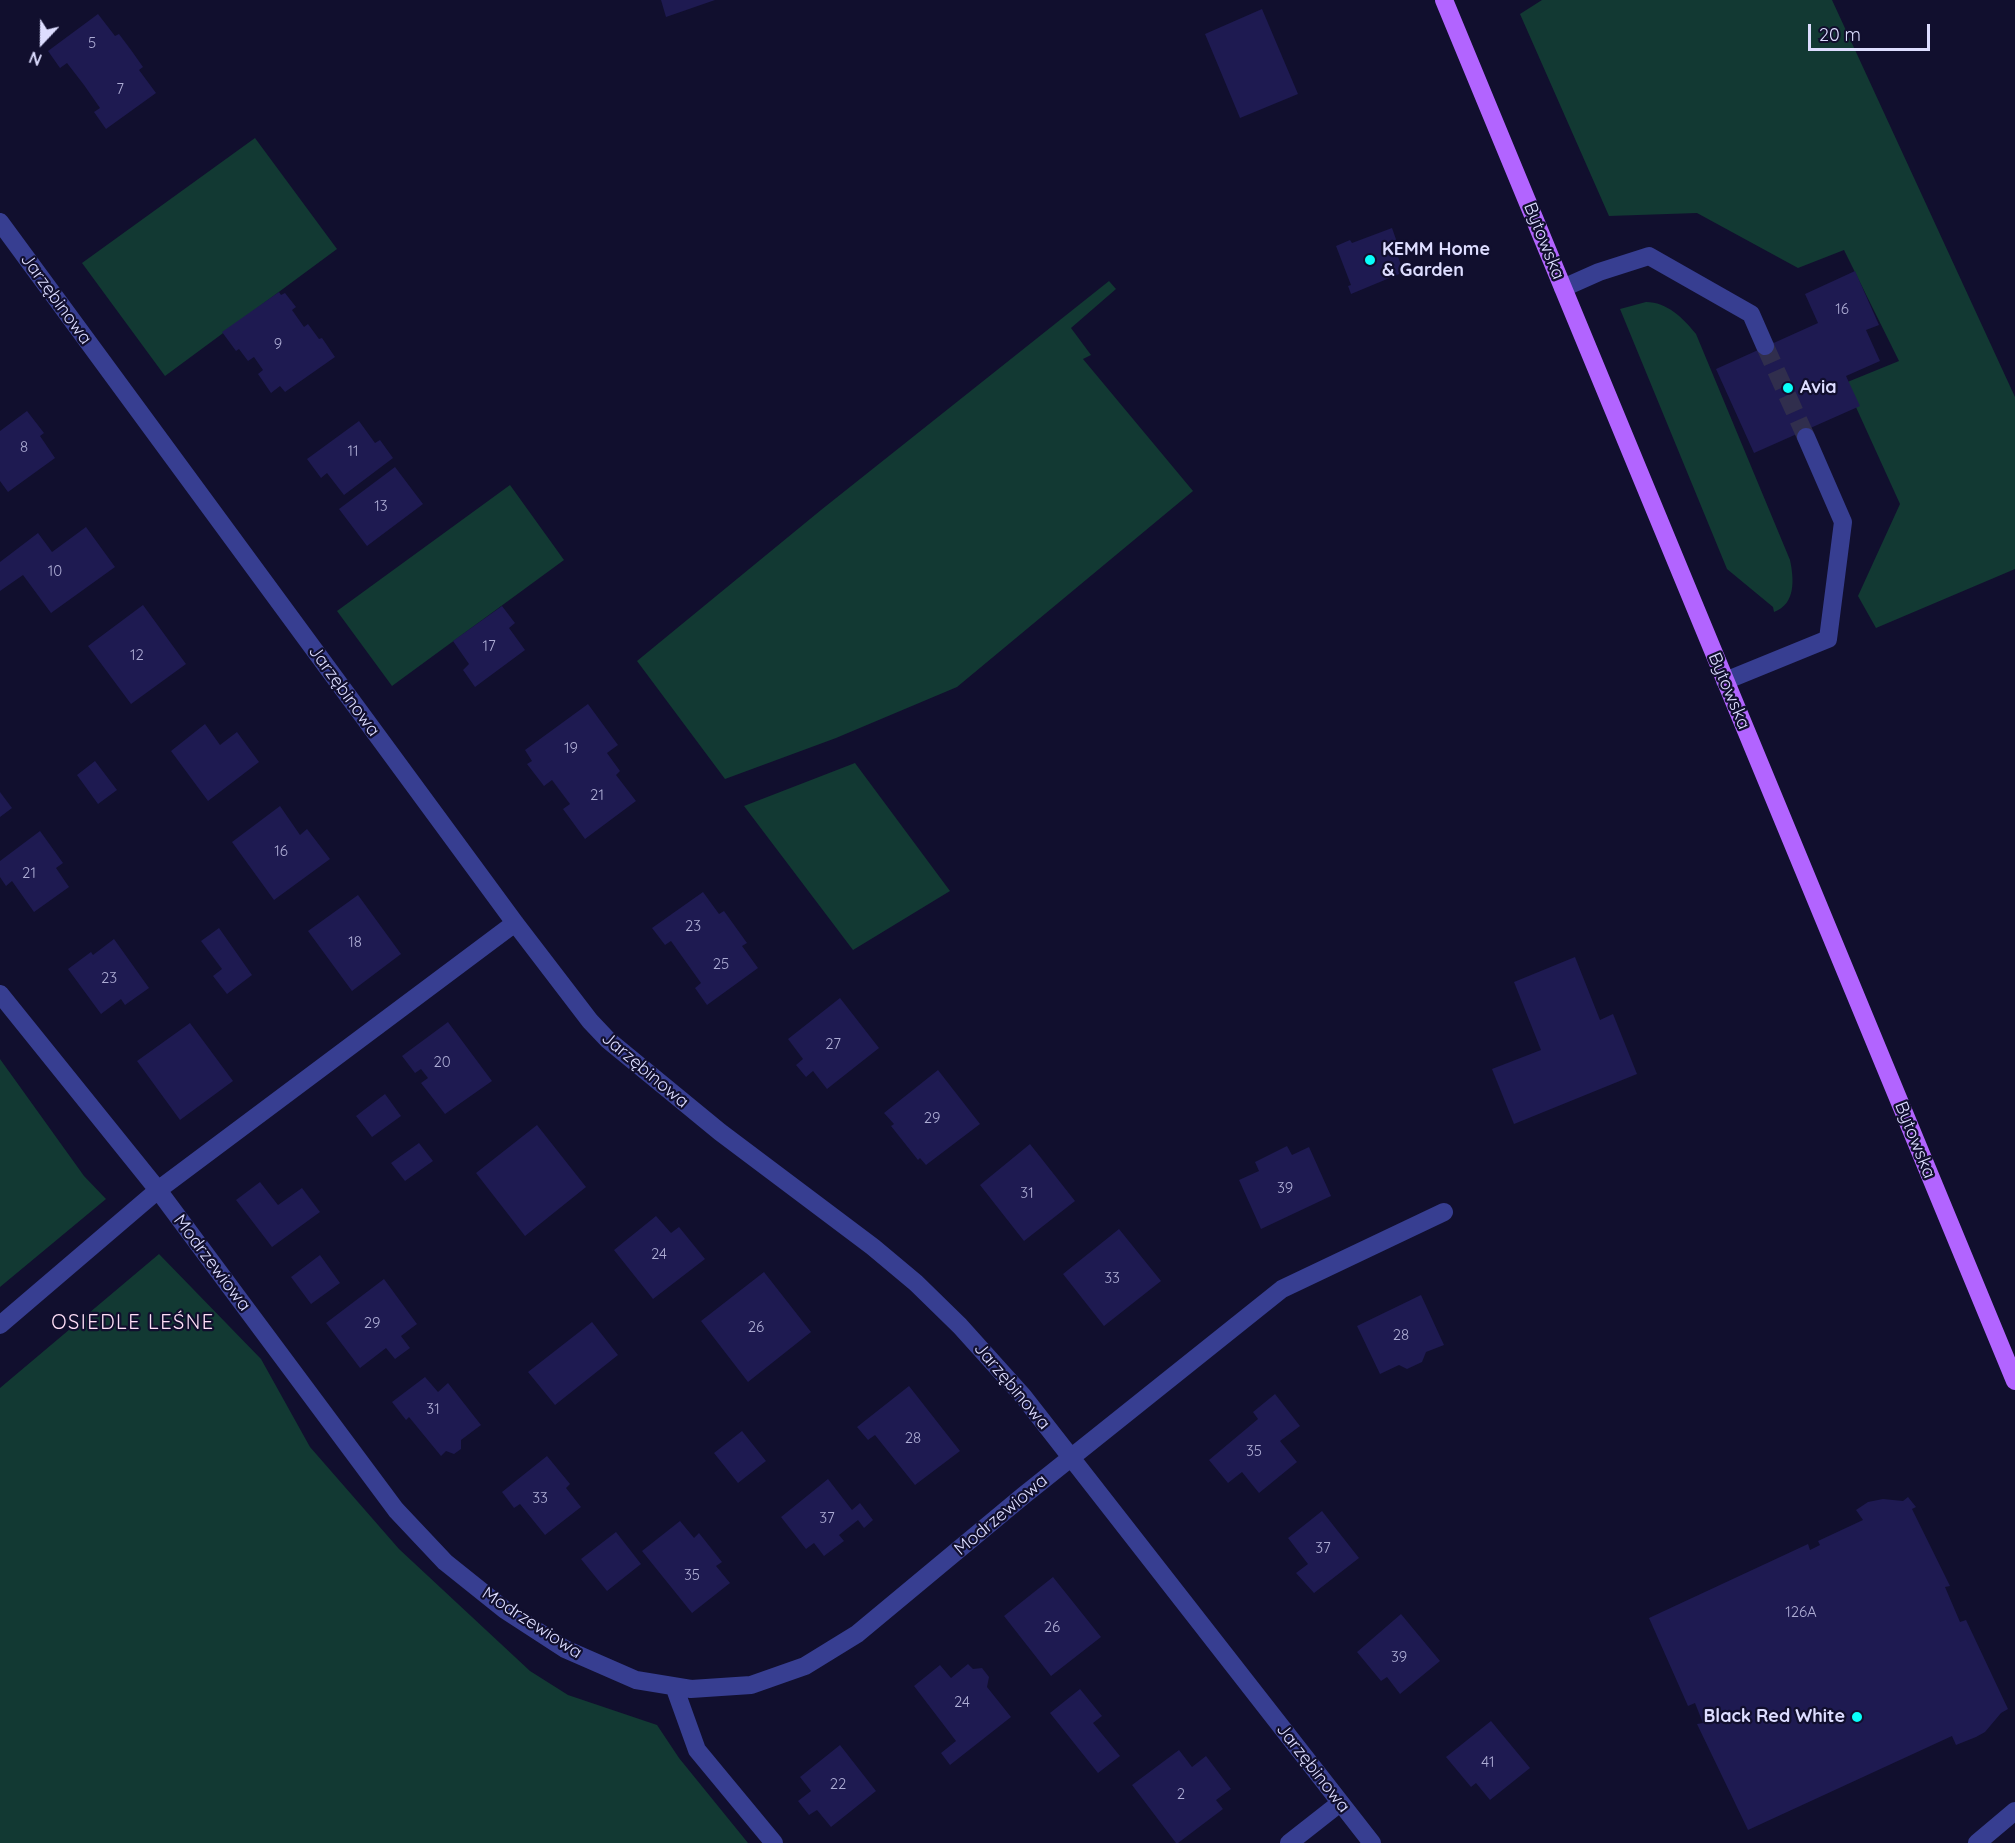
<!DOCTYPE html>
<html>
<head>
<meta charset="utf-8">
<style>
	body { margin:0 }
	#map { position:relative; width:2015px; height:1843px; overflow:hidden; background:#110f2e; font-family:Quicksand,sans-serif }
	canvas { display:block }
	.north { position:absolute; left:12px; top:12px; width:60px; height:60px; -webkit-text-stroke:4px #110f2e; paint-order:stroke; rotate:202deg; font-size:16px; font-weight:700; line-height:24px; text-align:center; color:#ddf }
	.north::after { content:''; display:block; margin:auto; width:21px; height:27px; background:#ddf; clip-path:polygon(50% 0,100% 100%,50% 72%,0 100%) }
	.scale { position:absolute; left:1808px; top:24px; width:122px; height:27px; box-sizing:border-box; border:3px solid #ddf; border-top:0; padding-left:8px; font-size:18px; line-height:21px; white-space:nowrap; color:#ddf; -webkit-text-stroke:4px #110f2e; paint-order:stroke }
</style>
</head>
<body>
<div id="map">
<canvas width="2015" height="1843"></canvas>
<div class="north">N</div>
<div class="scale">20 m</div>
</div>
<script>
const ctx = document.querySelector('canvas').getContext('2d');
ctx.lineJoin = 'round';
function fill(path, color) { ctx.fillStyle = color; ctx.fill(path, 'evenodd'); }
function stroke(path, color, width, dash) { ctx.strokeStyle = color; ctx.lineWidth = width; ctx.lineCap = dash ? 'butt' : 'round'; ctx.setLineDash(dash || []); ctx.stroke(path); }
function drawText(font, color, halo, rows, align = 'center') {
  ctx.font = font + ' Quicksand,sans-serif'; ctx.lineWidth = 4.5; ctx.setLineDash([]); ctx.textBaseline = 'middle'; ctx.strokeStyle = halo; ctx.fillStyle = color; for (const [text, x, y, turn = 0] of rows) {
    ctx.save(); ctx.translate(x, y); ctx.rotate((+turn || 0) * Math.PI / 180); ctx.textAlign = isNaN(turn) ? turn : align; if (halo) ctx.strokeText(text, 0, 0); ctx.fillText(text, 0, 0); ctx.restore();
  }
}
fill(new Path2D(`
	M 1542,0 L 1832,0 L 2015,397 L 2015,569 L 1876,628 L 1858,596 L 1900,504 L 1845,383 L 1899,361 L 1844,250 L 1798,268 L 1697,213 L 1609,216 L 1520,14 Z
	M 255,138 L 337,249 L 165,376 L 82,263 Z
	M 1109,281 L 1116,289 L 1071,328 L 1091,355 L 1083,359 L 1193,491 L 957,687 L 836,738 L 725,779 L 637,661 L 821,510 Z
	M 1646,302 C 1667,302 1683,318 1696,334 L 1790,560 C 1794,579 1796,604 1774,612 L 1773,607 L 1727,569 L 1620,309 Z
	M 510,485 L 564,560 L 392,686 L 337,611 Z
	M 855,763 L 950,891 L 853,950 L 744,806 Z
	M 0,1059 L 84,1176 L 106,1199 L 0,1287 Z
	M 159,1254 L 261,1359 L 310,1447 L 399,1549 L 530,1671 L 568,1695 L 657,1725 L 679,1758 L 748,1843 L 0,1843 L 0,1388 Z`), '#123933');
fill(new Path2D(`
	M 661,0 L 715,0 L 666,17 Z
	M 1262,9 L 1298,94 L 1240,118 L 1205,34 Z
	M 98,14 L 115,36 L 119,34 L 131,50 L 143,67 L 139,70 L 156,93 L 106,129 L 94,112 L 100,108 L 84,85 L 67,63 L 60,68 L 48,51 Z
	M 1392,228 L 1398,245 L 1394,247 L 1404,272 L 1351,294 L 1348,286 L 1351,285 L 1336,246 L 1350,240 L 1352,243 Z
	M 1855,271 L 1879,325 L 1866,330 L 1880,361 L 1846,376 L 1860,406 L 1754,453 L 1716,369 L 1818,323 L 1805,294 Z
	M 279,292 L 281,295 L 285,293 L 296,307 L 292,310 L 304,327 L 308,324 L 319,339 L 322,338 L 335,357 L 285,392 L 280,386 L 271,393 L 258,374 L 263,370 L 254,357 L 248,361 L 239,349 L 236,351 L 222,332 Z
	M 27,411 L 44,433 L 40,436 L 55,458 L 8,492 L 0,481 L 0,431 Z
	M 359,421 L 375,443 L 380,440 L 393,458 L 344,495 L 327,473 L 321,478 L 307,459 Z
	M 395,467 L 423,504 L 367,546 L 339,509 Z
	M 86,527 L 115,567 L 51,613 L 23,575 L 0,591 L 0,562 L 38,533 L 52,552 Z
	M 143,605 L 186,664 L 131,704 L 88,646 Z
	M 502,606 L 515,623 L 509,628 L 525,650 L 475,687 L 463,670 L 469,664 L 453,641 Z
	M 588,704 L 618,745 L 607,753 L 620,771 L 616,775 L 636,801 L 585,839 L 563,809 L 570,804 L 552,780 L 544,786 L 527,764 L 532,761 L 525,750 Z
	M 205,724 L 220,745 L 237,732 L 259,762 L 208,801 L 171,751 Z
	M 95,761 L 117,790 L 98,804 L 77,775 Z
	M 0,792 L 12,808 L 0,817 Z
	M 280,806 L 300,835 L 307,829 L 330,859 L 274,900 L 232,842 Z
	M 40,831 L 63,863 L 56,868 L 69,887 L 34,912 L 12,881 L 6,886 L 0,877 L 0,861 Z
	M 703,892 L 719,914 L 724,911 L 747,943 L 742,946 L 758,968 L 707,1005 L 695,988 L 701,983 L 671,941 L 665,945 L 652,928 Z
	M 358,895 L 401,954 L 352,991 L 308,931 Z
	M 219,928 L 252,975 L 227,994 L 213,976 L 222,969 L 201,941 Z
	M 114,939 L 149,988 L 125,1005 L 121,999 L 101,1014 L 68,969 L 91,952 L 93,955 Z
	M 1575,957 L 1600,1020 L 1613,1014 L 1637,1074 L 1514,1124 L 1492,1069 L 1541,1050 L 1514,982 Z
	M 840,998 L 879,1048 L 827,1089 L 813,1071 L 806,1077 L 796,1065 L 803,1059 L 788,1039 Z
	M 448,1022 L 492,1081 L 445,1114 L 421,1083 L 428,1078 L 421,1069 L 415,1073 L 402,1056 Z
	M 190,1023 L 233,1081 L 180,1120 L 137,1061 Z
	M 938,1070 L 980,1124 L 926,1165 L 920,1158 L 918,1160 L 891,1126 L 894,1124 L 884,1113 Z
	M 385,1094 L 401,1116 L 372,1137 L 356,1116 Z
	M 537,1125 L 586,1187 L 525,1236 L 476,1173 Z
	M 419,1143 L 433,1161 L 405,1181 L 391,1163 Z
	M 1030,1144 L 1075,1201 L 1024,1241 L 980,1185 Z
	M 1287,1146 L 1292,1155 L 1309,1147 L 1331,1196 L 1261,1229 L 1239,1180 L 1259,1171 L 1255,1162 Z
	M 260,1182 L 278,1205 L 302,1188 L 320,1212 L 272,1247 L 236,1200 Z
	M 656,1216 L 671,1233 L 679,1227 L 705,1259 L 653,1299 L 614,1250 Z
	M 1119,1229 L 1161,1281 L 1104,1326 L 1063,1274 Z
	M 320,1255 L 340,1283 L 311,1304 L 291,1277 Z
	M 764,1272 L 811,1332 L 748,1382 L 701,1321 Z
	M 384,1279 L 417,1324 L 401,1336 L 410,1348 L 395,1359 L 386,1348 L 360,1368 L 326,1323 Z
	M 1421,1295 L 1444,1345 L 1426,1352 L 1422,1362 L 1407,1369 L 1399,1365 L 1380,1374 L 1357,1326 Z
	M 592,1322 L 618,1355 L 555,1405 L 528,1372 Z
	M 425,1377 L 438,1392 L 448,1383 L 481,1425 L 461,1440 L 461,1449 L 454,1454 L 446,1451 L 441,1456 L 409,1417 L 406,1420 L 392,1402 Z
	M 909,1386 L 960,1451 L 915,1485 L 875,1435 L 868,1440 L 857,1427 Z
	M 1275,1394 L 1300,1426 L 1280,1441 L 1297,1462 L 1259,1493 L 1242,1472 L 1228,1483 L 1209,1460 L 1258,1419 L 1253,1412 Z
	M 742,1431 L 766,1461 L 738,1483 L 714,1453 Z
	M 547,1456 L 570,1484 L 566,1488 L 581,1507 L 545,1535 L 520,1504 L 514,1508 L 502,1492 Z
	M 828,1479 L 852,1510 L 860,1503 L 873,1520 L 864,1528 L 858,1520 L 839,1535 L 844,1541 L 824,1556 L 814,1543 L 806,1549 L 781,1517 Z
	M 1908,1497 L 1916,1507 L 1912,1509 L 1950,1586 L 1945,1587 L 1960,1622 L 1966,1620 L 2008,1709 L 2001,1713 L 1985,1732 L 1976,1737 L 1956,1745 L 1952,1736 L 1748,1830 L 1697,1724 L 1703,1723 L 1695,1703 L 1688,1706 L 1649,1618 L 1808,1544 L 1810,1550 L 1820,1545 L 1818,1541 L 1863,1520 L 1856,1510 L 1868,1502 L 1883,1499 L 1903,1501 Z
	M 1322,1511 L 1359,1558 L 1314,1593 L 1296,1573 L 1308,1564 L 1288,1538 Z
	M 680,1521 L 694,1538 L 699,1533 L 722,1562 L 716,1566 L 730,1583 L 692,1613 L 642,1551 Z
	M 616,1532 L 641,1564 L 607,1591 L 581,1559 Z
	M 1053,1577 L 1101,1637 L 1051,1676 L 1004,1616 Z
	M 1401,1614 L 1440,1661 L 1400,1694 L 1387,1677 L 1381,1681 L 1357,1652 Z
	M 968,1664 L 973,1669 L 982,1668 L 989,1677 L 987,1687 L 1011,1717 L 950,1765 L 941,1753 L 956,1741 L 914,1686 L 940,1665 L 951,1678 Z
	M 1080,1689 L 1102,1716 L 1093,1723 L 1120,1756 L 1098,1773 L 1050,1713 Z
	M 1491,1721 L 1530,1768 L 1490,1800 L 1476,1783 L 1471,1787 L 1446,1757 Z
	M 840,1745 L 876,1791 L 831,1827 L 817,1810 L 809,1815 L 798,1801 L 811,1791 L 800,1777 Z
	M 1179,1750 L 1192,1767 L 1206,1756 L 1231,1789 L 1216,1800 L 1223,1809 L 1178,1843 L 1176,1843 L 1132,1785 Z`), '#1e1a51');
stroke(new Path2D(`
	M 1765,346 L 1806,437`), '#302e4d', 18, [18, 9]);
stroke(new Path2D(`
	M 0,222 L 515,923 L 590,1021 L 608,1040 L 720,1132 L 873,1247 L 916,1283 L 960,1326 L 1023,1396 L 1372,1843
	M 1563,288 L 1599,272 L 1649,256 L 1751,314 L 1765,346
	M 1725,681 L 1828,639 L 1843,522 L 1806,437
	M 0,994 L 158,1190 L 396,1510 L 445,1562 L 505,1610 L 565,1649 L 636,1680 L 691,1689 L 751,1685 L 805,1666 L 857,1634 L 1023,1496 L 1282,1289 L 1444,1212
	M 0,1325 L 158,1190 L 515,923
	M 674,1686 L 697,1750 L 774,1843
	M 1289,1843 L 1340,1803
	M 1977,1843 L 2015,1811`), '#373e91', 18);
stroke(new Path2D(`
	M 1444,0 L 2015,1381`), '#b264ff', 18);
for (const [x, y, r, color] of [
	[1370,260,6,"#09fffa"],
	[1788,388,6,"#09fffa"],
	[1857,1717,6,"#09fffa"]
]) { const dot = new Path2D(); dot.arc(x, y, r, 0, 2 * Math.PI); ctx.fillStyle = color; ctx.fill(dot); stroke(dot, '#110f2e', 2); }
drawText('15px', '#adacd4', null, [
	["5",92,43],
	["7",120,89],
	["16",1842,309],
	["9",278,344],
	["8",24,447],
	["11",353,451],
	["13",381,506],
	["10",55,571],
	["17",489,646],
	["12",137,655],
	["19",571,748],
	["21",597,795],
	["16",281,851],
	["21",29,873],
	["23",693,926],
	["18",355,942],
	["25",721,964],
	["23",109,978],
	["27",833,1044],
	["20",442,1062],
	["29",932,1118],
	["39",1285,1188],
	["31",1027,1193],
	["24",659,1254],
	["33",1112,1278],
	["29",372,1323],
	["26",756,1327],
	["28",1401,1335],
	["31",433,1409],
	["28",913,1438],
	["35",1254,1451],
	["33",540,1498],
	["37",827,1518],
	["37",1323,1548],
	["35",692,1575],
	["126A",1801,1612],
	["26",1052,1627],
	["39",1399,1657],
	["24",962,1702],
	["41",1488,1762],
	["22",838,1784],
	["2",1181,1794]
]);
drawText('18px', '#ddf', '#110f2e', [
	["Bytowska",1544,241,68],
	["Jarzębinowa",56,299,54],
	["Jarzębinowa",344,691,54],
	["Bytowska",1729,691,67],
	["Jarzębinowa",645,1070,40],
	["Bytowska",1915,1140,68],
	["Modrzewiowa",212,1263,53],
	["Jarzębinowa",1012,1386,50],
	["Modrzewiowa",1001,1515,-40],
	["Modrzewiowa",532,1623,33],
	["Jarzębinowa",1313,1768,52]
]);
drawText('bold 18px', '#ddf', '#110f2e', [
	["KEMM Home",1382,250],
	["& Garden",1382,271],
	["Avia",1800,388],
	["Black Red White",1845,1717,"right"]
], 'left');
ctx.letterSpacing = '1.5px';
drawText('20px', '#ffdff7', '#110f2e', [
	["OSIEDLE LEŚNE",133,1323]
]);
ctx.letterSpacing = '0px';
</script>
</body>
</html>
